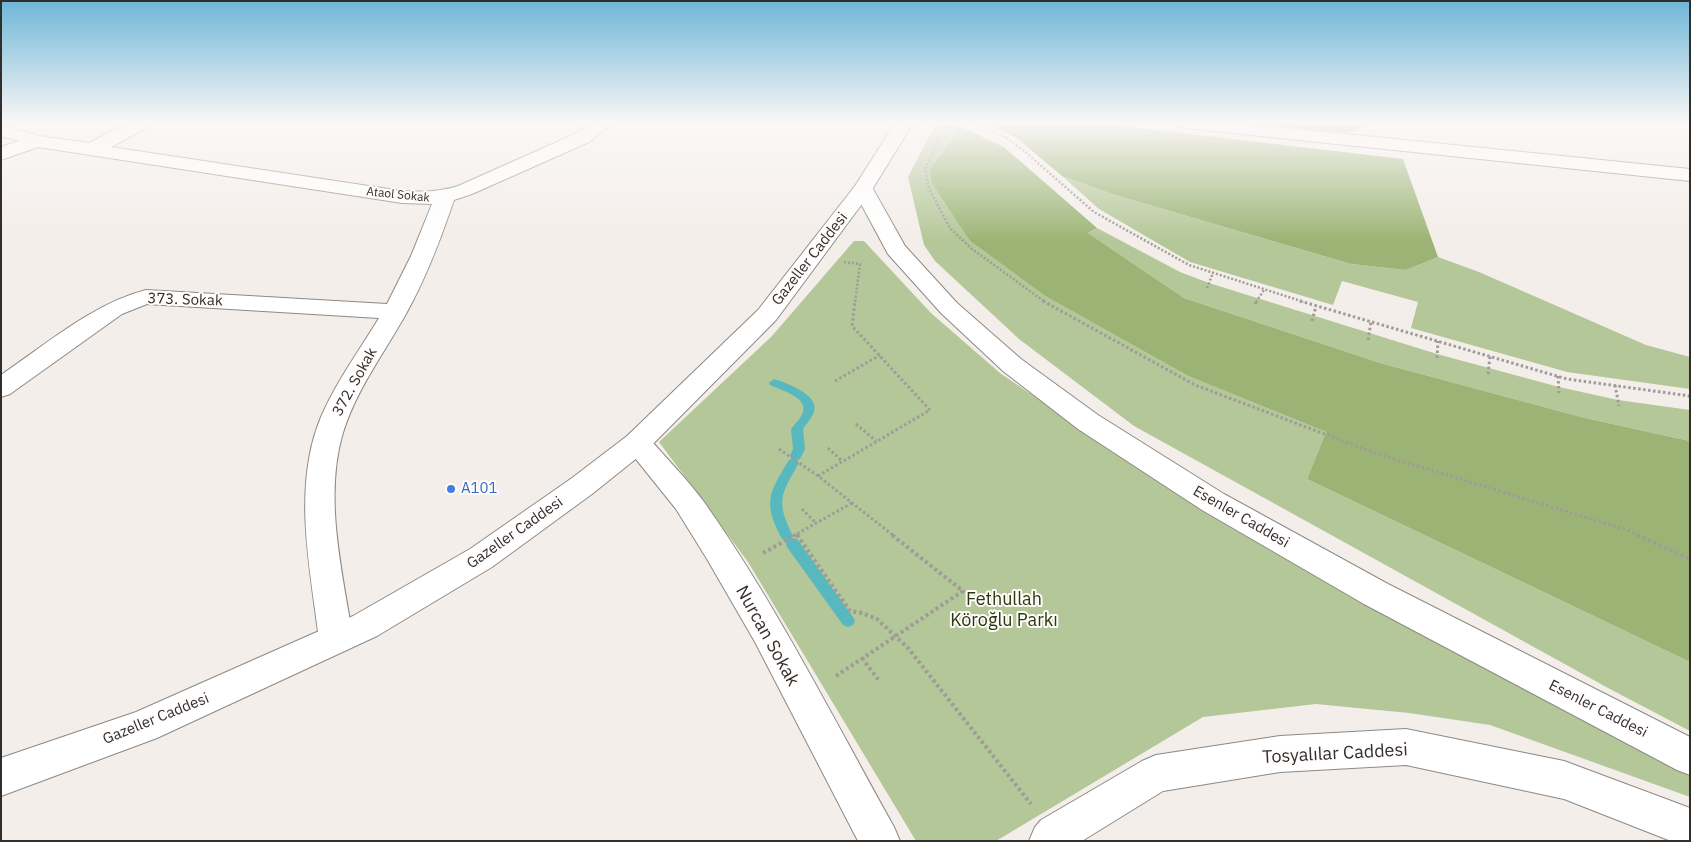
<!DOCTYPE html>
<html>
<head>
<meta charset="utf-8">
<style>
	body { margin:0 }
	#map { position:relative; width:1691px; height:842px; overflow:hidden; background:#f4eeea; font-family:"IBM Plex Sans",sans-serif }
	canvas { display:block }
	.frame { position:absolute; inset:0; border:2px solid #312f2e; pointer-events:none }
</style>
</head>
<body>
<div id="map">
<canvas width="1691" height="842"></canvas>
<div class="frame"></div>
</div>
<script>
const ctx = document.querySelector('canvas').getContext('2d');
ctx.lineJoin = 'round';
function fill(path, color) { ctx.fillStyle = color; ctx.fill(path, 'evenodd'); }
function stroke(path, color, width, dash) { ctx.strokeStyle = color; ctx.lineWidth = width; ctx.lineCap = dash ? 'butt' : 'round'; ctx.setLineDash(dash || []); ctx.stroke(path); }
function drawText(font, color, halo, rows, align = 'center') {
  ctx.font = font + ' "IBM Plex Sans",sans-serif'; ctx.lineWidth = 4; ctx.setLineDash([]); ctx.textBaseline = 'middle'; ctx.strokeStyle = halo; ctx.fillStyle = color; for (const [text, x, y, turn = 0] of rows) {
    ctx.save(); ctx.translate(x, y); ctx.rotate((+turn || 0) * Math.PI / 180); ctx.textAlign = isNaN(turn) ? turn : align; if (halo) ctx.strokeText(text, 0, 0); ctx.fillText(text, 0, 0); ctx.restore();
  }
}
fill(new Path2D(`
	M 936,123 L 952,123 L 961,127 L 930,169 L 970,241 L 1045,296 L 1188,376 L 1326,432 L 1307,479 L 1690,662 L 1690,731 L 1608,688 L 1134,426 L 1019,339 L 935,261 L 924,245 L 908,177 Z
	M 1062,176 L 1112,194 L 1351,264 L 1406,270 L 1438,257 L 1479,272 L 1646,345 L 1690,357 L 1690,389 L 1567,372 L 1411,328 L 1418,302 L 1342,281 L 1333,305 L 1190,262 L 1099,209 Z
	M 1097,228 L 1180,272 L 1209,283 L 1437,354 L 1559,387 L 1618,400 L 1690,410 L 1690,441 L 1585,418 L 1380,363 L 1184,298 L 1088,233 Z
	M 854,241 L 864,241 L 931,313 L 1000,373 L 1154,478 L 1353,598 L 1690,775 L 1690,797 L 1490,725 L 1409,713 L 1316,704 L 1203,717 L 996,841 L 916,841 L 748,562 L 659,442 L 772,336 Z`), '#b4c798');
fill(new Path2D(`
	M 988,123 L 1097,123 L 1403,159 L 1438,257 L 1406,270 L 1351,264 L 1112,194 L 1062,176 L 1018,139 Z
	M 1250,123 L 1366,123 L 1357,131 L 1344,133 Z
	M 961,127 L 1004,147 L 1097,228 L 1088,233 L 1184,298 L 1380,363 L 1585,418 L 1690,441 L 1690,662 L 1307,479 L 1326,432 L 1188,376 L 1045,296 L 970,241 L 932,183 L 930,169 Z`), '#9bb475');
fill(new Path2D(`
	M 774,379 C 787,383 820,395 814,412 C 812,418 806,424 803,429 L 805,449 L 800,459 L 797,460 L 799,463 C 780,495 776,502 793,536 L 792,538 L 797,539 L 853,617 L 855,621 L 853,625 L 848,627 L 843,625 L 787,547 L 786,543 L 787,541 L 782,539 C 763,503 768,494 789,460 L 792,459 L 790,456 L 793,449 L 791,429 C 795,424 801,418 803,412 C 808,397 780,390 770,385 L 769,383 Z`), '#58b8c0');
const street = new Path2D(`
	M 128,123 L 151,123 L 148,127 L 111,147 L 402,191 C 422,192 439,192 458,186 L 575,134 L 592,123 L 613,123 L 589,142 L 472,194 L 454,200 C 441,238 427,276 407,312 C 385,352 355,391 342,436 C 324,501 343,574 353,639 L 348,649 L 336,654 L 324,649 L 319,639 C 310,567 292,486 321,417 C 336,382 359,351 379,318 L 147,304 L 122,314 L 10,394 L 1,397 L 1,375 C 45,345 94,303 146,290 L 387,304 L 411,256 L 432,204 L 402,203 L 38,147 L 1,160 L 1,147 L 19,141 L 1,136 L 1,125 L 39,136 L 89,143 Z
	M 1175,123 L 1237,123 L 1690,169 L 1690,181 L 1184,128 L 1178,127 Z
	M 863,183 L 870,185 L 873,189 L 905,246 L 957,303 L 1021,359 L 1098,415 L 1224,494 L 1388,584 L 1690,737 L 1690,775 L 1677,770 L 1364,604 L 1202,510 L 1078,429 L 1003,371 L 941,313 L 888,254 L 853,189 L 856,185 Z
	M 637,433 L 647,436 C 666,458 687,479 704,502 C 776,604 833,718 894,827 L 900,841 L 858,841 L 755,642 L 707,559 L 676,509 L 623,443 L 627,436 Z
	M 1406,729 L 1564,761 L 1690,808 L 1690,841 L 1671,841 L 1564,799 L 1406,765 L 1280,772 L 1163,791 L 1082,841 L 1029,841 L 1035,827 L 1041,820 L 1142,761 L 1156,755 L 1280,736 Z`);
const secondary = new Path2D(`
	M 895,123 L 913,123 L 870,193 L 776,320 L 647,450 L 592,494 L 492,567 L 377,636 L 157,738 L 1,796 L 1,758 L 136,712 L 353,616 L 470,549 L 572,478 L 627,436 L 758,310 L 855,186 Z`);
stroke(street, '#8e8985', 2);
stroke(secondary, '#8e8985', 2);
stroke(new Path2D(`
	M 953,123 L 941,136 L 925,169 L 929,189 L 950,228 L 972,249 L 1045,302
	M 978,123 L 1007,138 L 1023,150 L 1094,212 L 1189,265 L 1304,302
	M 844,262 L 860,264 L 855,302
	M 1207,288 L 1213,273
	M 1256,302 L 1264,290`), '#9f9b98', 2.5, [2, 2]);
stroke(new Path2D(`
	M 1043,301 L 1195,385 L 1372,452 L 1627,530 L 1640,536
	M 1300,301 L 1567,379 L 1690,396
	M 1255,304 L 1257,301
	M 1312,321 L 1316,306
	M 1368,340 L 1371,322
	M 1437,358 L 1438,341
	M 1488,374 L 1490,356
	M 1558,376 L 1559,393
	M 835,381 L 880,355
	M 1615,385 L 1619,406
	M 856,424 L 876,441
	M 828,448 L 842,461
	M 779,449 L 818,476 L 894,536
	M 818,476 L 930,410 L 852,326 L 855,301
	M 802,509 L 816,523
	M 797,534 L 798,536
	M 793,536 L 852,503`), '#9f9b98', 3, [2.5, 2.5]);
stroke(new Path2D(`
	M 797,535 L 850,611 L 862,613 L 877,619 L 908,648 L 1031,804
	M 1637,535 L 1690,559
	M 763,553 L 796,535
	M 862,658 L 880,682
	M 836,676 L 963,591 L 892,535`), '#9f9b98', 4, [3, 3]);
fill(street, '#fff');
fill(secondary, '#fff');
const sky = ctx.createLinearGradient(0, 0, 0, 241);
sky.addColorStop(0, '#6eb6d8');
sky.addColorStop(0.51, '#faf7f6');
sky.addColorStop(1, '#faf7f600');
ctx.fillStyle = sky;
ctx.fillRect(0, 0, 1691, 241);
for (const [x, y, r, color] of [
	[451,489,5,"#3f7fe0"]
]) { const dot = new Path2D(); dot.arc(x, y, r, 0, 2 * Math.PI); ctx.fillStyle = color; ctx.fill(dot); stroke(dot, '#fffcfb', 2); }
drawText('12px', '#312f2e', '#fffcfb', [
	["Ataol Sokak",398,195,6]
]);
drawText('15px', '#312f2e', '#fffcfb', [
	["Gazeller Caddesi",810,259,-52],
	["373. Sokak",185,300,2],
	["372. Sokak",355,382,-61],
	["Esenler Caddesi",1241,517,30],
	["Gazeller Caddesi",515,533,-35],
	["Esenler Caddesi",1598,709,27],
	["Gazeller Caddesi",156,719,-22]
]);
drawText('15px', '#366cbe', '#fffcfb', [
	["A101",461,489]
], 'left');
drawText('18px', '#29390a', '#fffcfb', [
	["Fethullah",1004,600],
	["Köroğlu Parkı",1004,621]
]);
drawText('18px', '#312f2e', '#fffcfb', [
	["Nurcan Sokak",767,636,61],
	["Tosyalılar Caddesi",1335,754,-3]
]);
</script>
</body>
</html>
